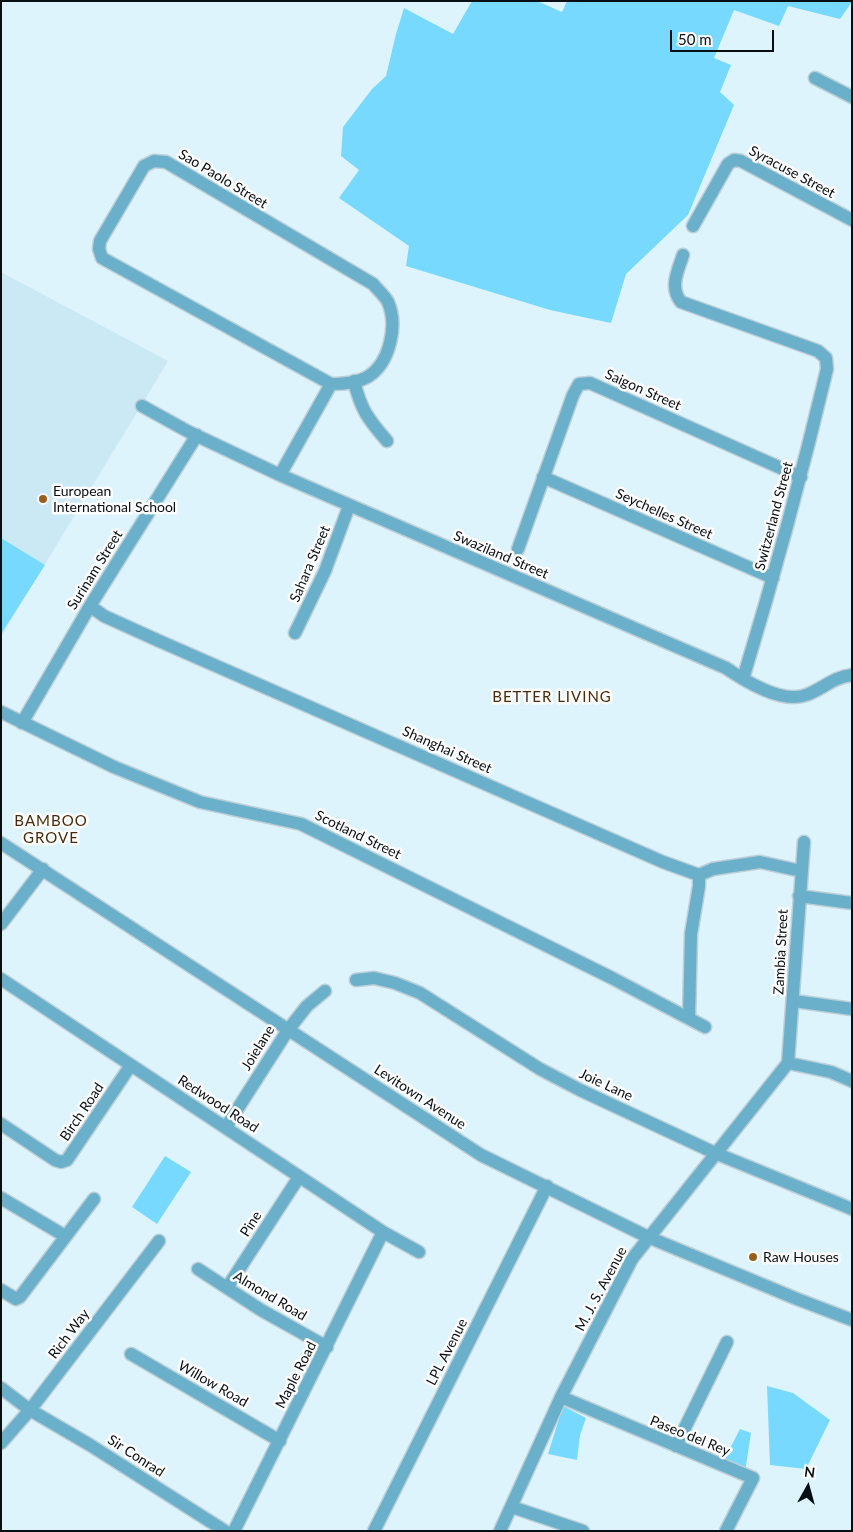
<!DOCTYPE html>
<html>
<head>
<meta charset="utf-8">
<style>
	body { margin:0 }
	#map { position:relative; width:853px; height:1532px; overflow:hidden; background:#def4fd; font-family:Lato,sans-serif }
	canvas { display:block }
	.frame { position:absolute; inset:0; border:2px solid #080f12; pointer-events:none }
	.north { position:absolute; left:783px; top:1462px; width:50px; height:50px; -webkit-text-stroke:4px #fdfdfd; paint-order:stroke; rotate:7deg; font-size:14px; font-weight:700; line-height:20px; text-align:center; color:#080f12 }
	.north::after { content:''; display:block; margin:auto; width:18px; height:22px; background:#080f12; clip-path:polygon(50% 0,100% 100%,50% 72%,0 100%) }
	.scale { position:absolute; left:670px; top:30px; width:104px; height:22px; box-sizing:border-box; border:2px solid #080f12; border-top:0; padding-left:6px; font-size:15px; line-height:18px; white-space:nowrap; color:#080f12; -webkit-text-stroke:4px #fdfdfd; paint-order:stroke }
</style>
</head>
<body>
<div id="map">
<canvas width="853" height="1532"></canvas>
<div class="frame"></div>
<div class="north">N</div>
<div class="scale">50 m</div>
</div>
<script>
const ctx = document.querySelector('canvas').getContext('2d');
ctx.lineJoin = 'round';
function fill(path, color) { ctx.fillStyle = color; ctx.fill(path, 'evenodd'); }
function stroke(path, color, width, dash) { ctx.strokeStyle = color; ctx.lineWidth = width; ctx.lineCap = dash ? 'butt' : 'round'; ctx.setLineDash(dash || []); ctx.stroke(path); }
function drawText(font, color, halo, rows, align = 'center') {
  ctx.font = font + ' Lato,sans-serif'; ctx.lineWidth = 5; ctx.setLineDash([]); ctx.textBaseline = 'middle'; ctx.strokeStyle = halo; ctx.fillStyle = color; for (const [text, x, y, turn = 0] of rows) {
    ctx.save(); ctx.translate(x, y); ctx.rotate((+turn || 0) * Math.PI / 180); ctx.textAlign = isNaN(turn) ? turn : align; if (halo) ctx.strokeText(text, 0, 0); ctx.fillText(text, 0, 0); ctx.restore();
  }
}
fill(new Path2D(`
	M 1,272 L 168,361 L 1,637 Z`), '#cbe9f5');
fill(new Path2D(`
	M 472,1 L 537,1 L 562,12 L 567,1 L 852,2 L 840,19 L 788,6 L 779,26 L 734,10 L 714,58 L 731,65 L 720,92 L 734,105 L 688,215 L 626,274 L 611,323 L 550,310 L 406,266 L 409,246 L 339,198 L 359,170 L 341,156 L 343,127 L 372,89 L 386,76 L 396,34 L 404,8 L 453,34 Z
	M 1,538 L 45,565 L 1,634 Z
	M 165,1156 L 191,1172 L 157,1224 L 132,1207 Z
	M 767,1386 L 793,1393 L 830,1420 L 806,1469 L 770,1465 Z
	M 563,1406 L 586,1418 L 580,1435 L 577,1460 L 548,1454 Z
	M 740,1429 L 751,1433 L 745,1472 L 725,1458 Z`), '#77d9fe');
const minor = new Path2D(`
	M 815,78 L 852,97
	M 154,161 L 166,162 L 373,284 C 378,290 385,296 388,302 C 398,325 390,362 369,376 C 358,383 343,384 331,384 L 102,258 L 99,249 L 100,241 L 144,166 Z
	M 693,226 L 728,164 L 734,160 L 741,161 L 852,220
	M 683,255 C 678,271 669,287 681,302 L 818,351 L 826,358 L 827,369 C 802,474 774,577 743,679
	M 354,381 C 361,410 368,419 387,441
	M 142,406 L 189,432 L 280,475 L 726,668 C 745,681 782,704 806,695 C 823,689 833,677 852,675
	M 280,475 L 331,384
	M 543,477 L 773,578
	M 518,549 L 573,395 L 579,384 L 590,383 L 801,477
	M 90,606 L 104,616 L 157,640 L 663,862 L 699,875 L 713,869 L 760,862 L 801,871
	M 295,633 L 325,571 L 349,506
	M 1,712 L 114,767 L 200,802 L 301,824 L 612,978 L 705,1027
	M 22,723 L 90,606 L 197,435
	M 1,843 L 481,1155 L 648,1237 L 797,1299 L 852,1320
	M 799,896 L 852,903
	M 1,924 L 43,869
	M 1,979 L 383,1232 L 419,1252
	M 356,980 L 374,978 L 395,983 L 420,993 L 540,1069 L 580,1090 L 715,1153 L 852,1209
	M 794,1001 L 852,1009
	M 689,1018 L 691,934 L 699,886 L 699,875
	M 788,1063 L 804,842
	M 788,1063 L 831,1072 L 852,1081
	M 1,1124 L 55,1160 L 61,1162 L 67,1160 L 131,1065
	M 226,1127 L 288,1030 L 307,1006 L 325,991
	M 1,1198 L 65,1236
	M 198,1269 L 261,1310 L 327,1347
	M 227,1288 L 299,1177
	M 1,1290 L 16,1299 L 20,1297 L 94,1199
	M 131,1354 L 280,1441
	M 1,1388 L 30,1410 L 90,1445 L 225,1531
	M 561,1397 L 753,1478 L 726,1531
	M 1,1443 L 30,1410 L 159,1241
	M 676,1446 L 727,1342
	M 512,1507 L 583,1531
	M 234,1531 L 383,1232
	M 374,1531 L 547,1186
	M 500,1531 L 561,1397 L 632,1259 L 788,1063`);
stroke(minor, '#bccfd7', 15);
stroke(minor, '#6bb0cb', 12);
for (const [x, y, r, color] of [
	[43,499,5,"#985f1c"],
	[753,1257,5,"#985f1c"]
]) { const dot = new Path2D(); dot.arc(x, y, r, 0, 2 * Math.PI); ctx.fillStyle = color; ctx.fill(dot); stroke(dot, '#fdfdfd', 2); }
drawText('14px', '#080f12', '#fdfdfd', [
	["Syracuse Street",792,172,28],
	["Sao Paolo Street",223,179,31],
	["Saigon Street",643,390,24],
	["Seychelles Street",664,514,24],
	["Switzerland Street",774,516,-75],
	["Swaziland Street",501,555,23],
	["Sahara Street",310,564,-67],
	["Surinam Street",95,570,-58],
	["Shanghai Street",447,750,24],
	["Scotland Street",358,835,26],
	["Zambia Street",781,952,-87],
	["Joielane",258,1048,-58],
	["Joie Lane",606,1085,25],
	["Levitown Avenue",420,1097,33],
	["Redwood Road",218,1104,33],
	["Birch Road",82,1112,-56],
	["Pine",251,1224,-57],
	["M. J. S. Avenue",601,1289,-62],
	["Almond Road",270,1296,31],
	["Rich Way",69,1334,-53],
	["LPL Avenue",447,1352,-63],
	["Maple Road",296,1375,-63],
	["Willow Road",213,1384,30],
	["Paseo del Rey",690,1436,22],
	["Sir Conrad",136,1456,33]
]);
drawText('14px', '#080f12', '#fdfdfd', [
	["European",53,491],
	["International School",53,507],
	["Raw Houses",763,1257]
], 'left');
ctx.letterSpacing = '1px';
drawText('15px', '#472b0c', '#fdfdfd', [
	["BETTER LIVING",552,697],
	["BAMBOO",51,821],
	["GROVE",51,838]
]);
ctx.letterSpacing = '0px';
</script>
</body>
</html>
